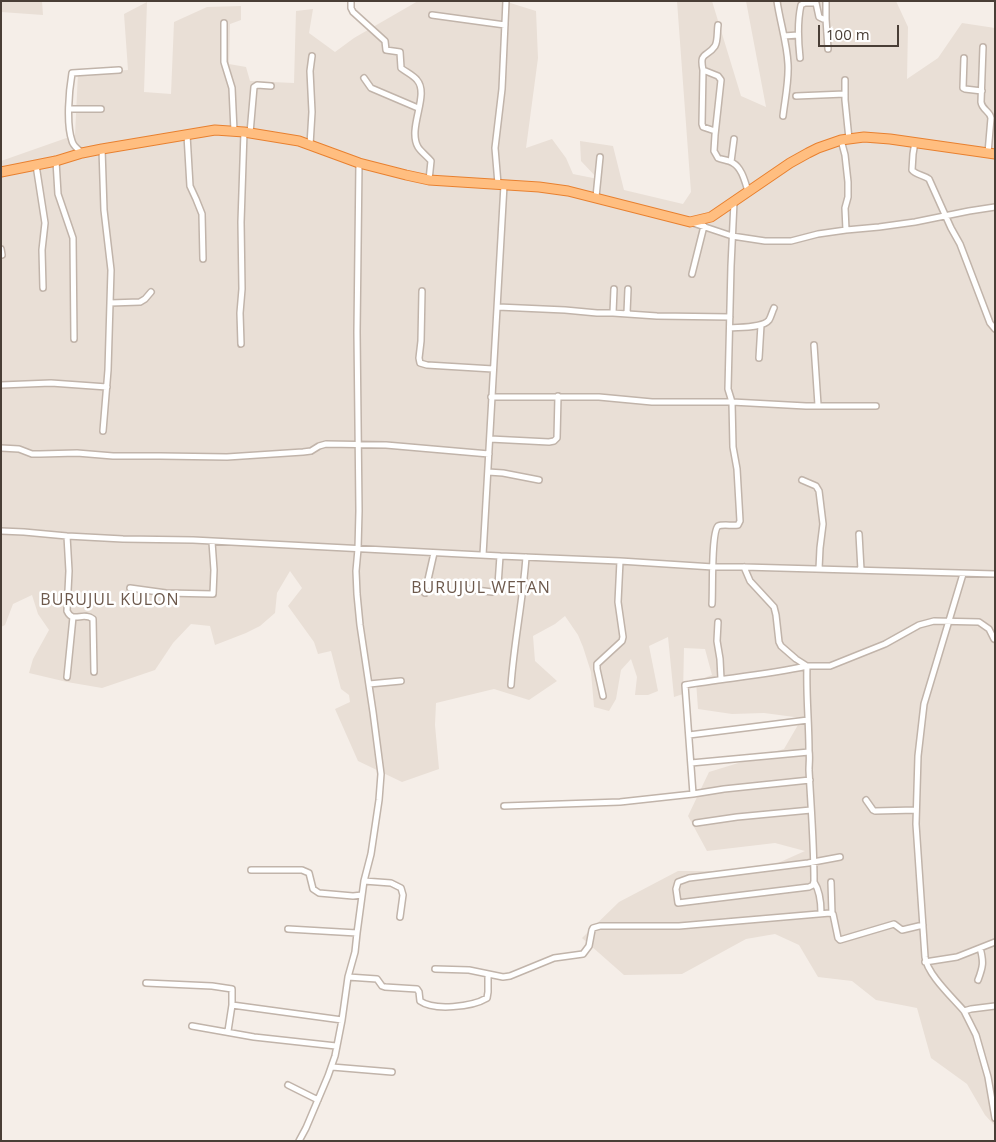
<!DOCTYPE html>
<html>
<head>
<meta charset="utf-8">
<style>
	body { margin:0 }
	#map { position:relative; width:996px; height:1142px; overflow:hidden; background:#f5eee8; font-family:"Open Sans",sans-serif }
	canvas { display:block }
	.frame { position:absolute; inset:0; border:2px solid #493e36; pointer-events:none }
	.scale { position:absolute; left:818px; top:25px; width:81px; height:22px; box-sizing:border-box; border:2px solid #493e36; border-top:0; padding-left:6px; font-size:15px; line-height:18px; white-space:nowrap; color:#493e36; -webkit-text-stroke:4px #fff; paint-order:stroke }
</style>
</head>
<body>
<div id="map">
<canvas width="996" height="1142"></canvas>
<div class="frame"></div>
<div class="scale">100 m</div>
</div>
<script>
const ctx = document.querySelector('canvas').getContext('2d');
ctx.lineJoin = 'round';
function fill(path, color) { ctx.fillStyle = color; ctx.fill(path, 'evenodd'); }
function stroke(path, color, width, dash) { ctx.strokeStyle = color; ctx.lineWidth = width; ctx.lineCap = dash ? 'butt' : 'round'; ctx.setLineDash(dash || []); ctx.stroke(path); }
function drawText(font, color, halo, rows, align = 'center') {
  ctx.font = font + ' "Open Sans",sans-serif'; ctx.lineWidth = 5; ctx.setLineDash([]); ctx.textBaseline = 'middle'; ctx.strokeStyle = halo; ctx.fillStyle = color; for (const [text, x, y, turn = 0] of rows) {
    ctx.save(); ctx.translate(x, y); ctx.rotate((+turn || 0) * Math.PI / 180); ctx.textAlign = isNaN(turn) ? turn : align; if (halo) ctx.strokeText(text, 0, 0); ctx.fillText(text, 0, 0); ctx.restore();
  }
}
fill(new Path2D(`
	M 1,1 L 42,1 L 43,15 L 1,12 Z
	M 418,1 L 504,1 L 536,11 L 538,58 L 526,148 L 552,139 L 566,158 L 573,174 L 598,179 L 581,161 L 580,141 L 613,146 L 624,190 L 683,204 L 691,192 L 677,1 L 712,1 L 741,96 L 766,107 L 746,1 L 896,1 L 908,27 L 907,79 L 938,58 L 962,23 L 995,28 L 995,1126 L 985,1115 L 967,1084 L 931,1058 L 917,1008 L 876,1000 L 852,981 L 818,977 L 799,945 L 775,934 L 746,939 L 682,974 L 624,975 L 582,938 L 619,902 L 678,871 L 760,871 L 805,851 L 775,843 L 707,851 L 688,816 L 709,772 L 784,749 L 802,718 L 764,713 L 732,714 L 698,709 L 696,681 L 712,675 L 705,649 L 684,648 L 683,694 L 674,697 L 668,637 L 649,646 L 658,691 L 648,695 L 635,695 L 637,677 L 631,659 L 621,670 L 616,699 L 609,711 L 594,707 L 591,672 L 583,647 L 578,635 L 565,616 L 555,624 L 533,636 L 535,661 L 557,681 L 529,700 L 494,689 L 436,703 L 435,725 L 439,769 L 402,782 L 358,761 L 335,709 L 350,702 L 349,695 L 341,689 L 331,651 L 318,654 L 314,642 L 288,606 L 302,588 L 290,571 L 277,593 L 275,613 L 260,626 L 246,633 L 215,645 L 210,626 L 191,624 L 173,643 L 155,670 L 102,688 L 67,682 L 29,673 L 33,659 L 49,630 L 38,614 L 32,595 L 13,604 L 5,625 L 1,627 L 1,161 L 75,135 L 78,73 L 128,70 L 124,14 L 147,2 L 144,92 L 171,94 L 174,22 L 207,7 L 241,6 L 241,20 L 230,24 L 229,64 L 246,67 L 250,81 L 294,83 L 296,11 L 313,9 L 309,33 L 335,52 L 354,38 Z`), '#e9dfd6');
stroke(new Path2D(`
	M 995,797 L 995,816`), '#a0e3f5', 2);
const minor = new Path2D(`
	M 351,1 L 351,8 L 353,12 L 385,41 L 386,50 L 400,52 L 401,68 C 406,72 413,75 417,80 C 430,95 407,128 418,147 C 421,152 427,156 431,161 L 429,180
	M 777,1 C 780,22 787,43 788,64 C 789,81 785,99 783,116
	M 432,15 L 505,25
	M 826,19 L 828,49
	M 224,23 L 224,62 L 232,88 L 234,131
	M 718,25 C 717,31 718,41 715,46 C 707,58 699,51 703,70 L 718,76 L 721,80 L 715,135 L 714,151 L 718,158 C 723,160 729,160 733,163 C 742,168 745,182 748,191
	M 784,36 L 798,35
	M 983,47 L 981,102 C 982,110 990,111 991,118 L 988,153
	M 800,58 C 798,40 797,23 801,5 L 805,3 L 816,3 L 819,17 L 823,19 L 826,19 L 826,1
	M 964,58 L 963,88 L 965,89 L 982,91
	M 703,70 L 702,124 L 703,127 L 715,131
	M 364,78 L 371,88 L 418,108
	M 845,80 L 845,100 L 849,139
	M 796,96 L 845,94
	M 69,109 L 101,109
	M 250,133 L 254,87 L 257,85 L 271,86
	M 187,135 L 190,186 L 196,199 L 202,214 L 203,259
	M 841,140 L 845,155 L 848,182 L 848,197 L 845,208 L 846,230
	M 915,142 L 913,154 L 912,170 C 916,175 924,175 929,179 L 951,228 L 960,244 L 990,323 L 995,329
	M 310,145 L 312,112 L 310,71 L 312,56
	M 102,149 L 104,210 L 111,270 L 110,303 L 140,302 L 145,299 L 151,292
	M 82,153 C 78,149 73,146 72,141 C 66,124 69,91 72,73 L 119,70
	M 56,161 L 58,194 L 73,238 L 74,339
	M 731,162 L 734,139
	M 36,165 L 45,223 L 42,250 L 43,288
	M 498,184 L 495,148 L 502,89 L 506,1
	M 596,197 L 600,157
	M 693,223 L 732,236 L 765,241 L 791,241 L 818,234 L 846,230 L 879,227 L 915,222 L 969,211 L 995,207
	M 1,249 L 2,255
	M 692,274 L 704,226
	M 422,291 L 421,341 L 419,358 L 420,363 L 427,365 L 493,369
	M 498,307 L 565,310 L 597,313 L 613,313 L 657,316 L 730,317
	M 613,313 L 614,289
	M 627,313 L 628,289
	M 730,328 C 740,327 763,328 769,320 C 771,317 772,312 774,308
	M 241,344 L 240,313 L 242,289 L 241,222 L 244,132
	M 814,345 L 818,405
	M 759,358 L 761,325
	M 1,385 L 51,383 L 107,387
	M 491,397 L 599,397 L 652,402 L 732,402 L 806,406 L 876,406
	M 103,431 L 108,370 L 110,303
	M 490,439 L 549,442 L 554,441 L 557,438 L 558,396
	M 1,448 L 19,449 L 32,454 L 40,454 L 77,453 L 113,456 L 160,456 L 227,457 L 303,452 L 311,451 L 319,446 L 326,444 L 386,445 L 489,454
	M 488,472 L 503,473 L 539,480
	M 802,480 L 816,486 L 819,491 L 823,524 L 820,548 L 819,569
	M 1,531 L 24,532 L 67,536 L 123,539 L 193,540 L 500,556 L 620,561 L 713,567 L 744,567 L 995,574
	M 859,534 L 861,570
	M 67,536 L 69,571 L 67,611 C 73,624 83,611 93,619 L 94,672
	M 483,555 L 504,185
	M 744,567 L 750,581 L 774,607 L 776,615 L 779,642 L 781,646 L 796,659 L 807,666 L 830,666 L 885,644 L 919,625 L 934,621 L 979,622 L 989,629 L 994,639
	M 963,574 L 924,704 L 918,756 L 916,824 L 925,957 C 927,974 952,997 964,1011 L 971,1009 L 995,1006
	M 130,588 L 166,593 L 213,594 L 214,570 L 212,542
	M 468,589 L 492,592 C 496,591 497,589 498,585 L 500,556
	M 425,593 L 434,553
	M 712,604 C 713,592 711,533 718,526 C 722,524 733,526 738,525 L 740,521 L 737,469 L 733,447 L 732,402 L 728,389 L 731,266 L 734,202
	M 718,622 L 717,641 L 720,659 L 721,679
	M 67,677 L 73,617
	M 369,684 L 401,681
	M 511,685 C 514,642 523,600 526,557
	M 603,696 L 597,669 L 597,664 L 622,641 L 623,637 L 618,602 L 620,561
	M 689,735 L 808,720
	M 691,763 L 809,752
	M 693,794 L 685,685 C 726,678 766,675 807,666 C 806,695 809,722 809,751 C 810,757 809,764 809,770 C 811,807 814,844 814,881 L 813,885 L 809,887 L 678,903 L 676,889 L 678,882 L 689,878 L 808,863 L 840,857
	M 866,800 L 873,810 L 875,811 L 916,810
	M 504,806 L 620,802 L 693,794 L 724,789 L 810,780
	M 696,823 L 737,817 L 811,810
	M 251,870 L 302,870 L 309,873 L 313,889 L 319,893 L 353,896 L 362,895
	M 364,881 L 391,883 L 401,888 L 403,895 L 400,917
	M 814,882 C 820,891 821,902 821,913
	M 831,882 L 832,914
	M 288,929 L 357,933
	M 925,962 L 957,957 L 995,942
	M 435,969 L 469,970 L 503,977 L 510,976 L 554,958 L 583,954 L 589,946 L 592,930 L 593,928 L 600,926 L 679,926 L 830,913 L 833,914 L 838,938 L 840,940 L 894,924 L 902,930 L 923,925
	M 348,977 L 377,979 L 382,986 L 385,987 L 417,989 L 419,992 L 420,1001 C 434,1011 472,1007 487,998 L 488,992 L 488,974
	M 978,980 C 983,967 984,962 980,948
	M 146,983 L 212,986 L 232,989 L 232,1005 L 228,1031
	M 232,1005 L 342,1020
	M 964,1011 L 976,1035 L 988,1077 L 995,1118
	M 192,1026 L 254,1037 L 336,1046
	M 332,1067 L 392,1072
	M 288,1085 L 318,1100
	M 299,1141 L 306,1128 L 328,1076 L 335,1056 L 342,1020 L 348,977 L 355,952 L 357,933 L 364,881 L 371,854 L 379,800 L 381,774 L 373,712 L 360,625 L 357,594 L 356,571 L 358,549 L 359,511 L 357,332 L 359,163`);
const trunk = new Path2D(`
	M 1,172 L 56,161 L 82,153 L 102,149 L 215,130 L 244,132 L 299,141 L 359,163 L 406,175 L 429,180 L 539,187 L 568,191 L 690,222 L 711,217 L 790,163 L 808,153 L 818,148 L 841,140 L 864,137 L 890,139 L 995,154`);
stroke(minor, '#c1b4aa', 8);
stroke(trunk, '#e8802f', 11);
stroke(minor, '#fff', 5);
stroke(trunk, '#ffbe80', 9);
ctx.letterSpacing = '1px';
drawText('16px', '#6d594c', '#fff', [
	["BURUJUL WETAN",481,588],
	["BURUJUL KULON",110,600]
]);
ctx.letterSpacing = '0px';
</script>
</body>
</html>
